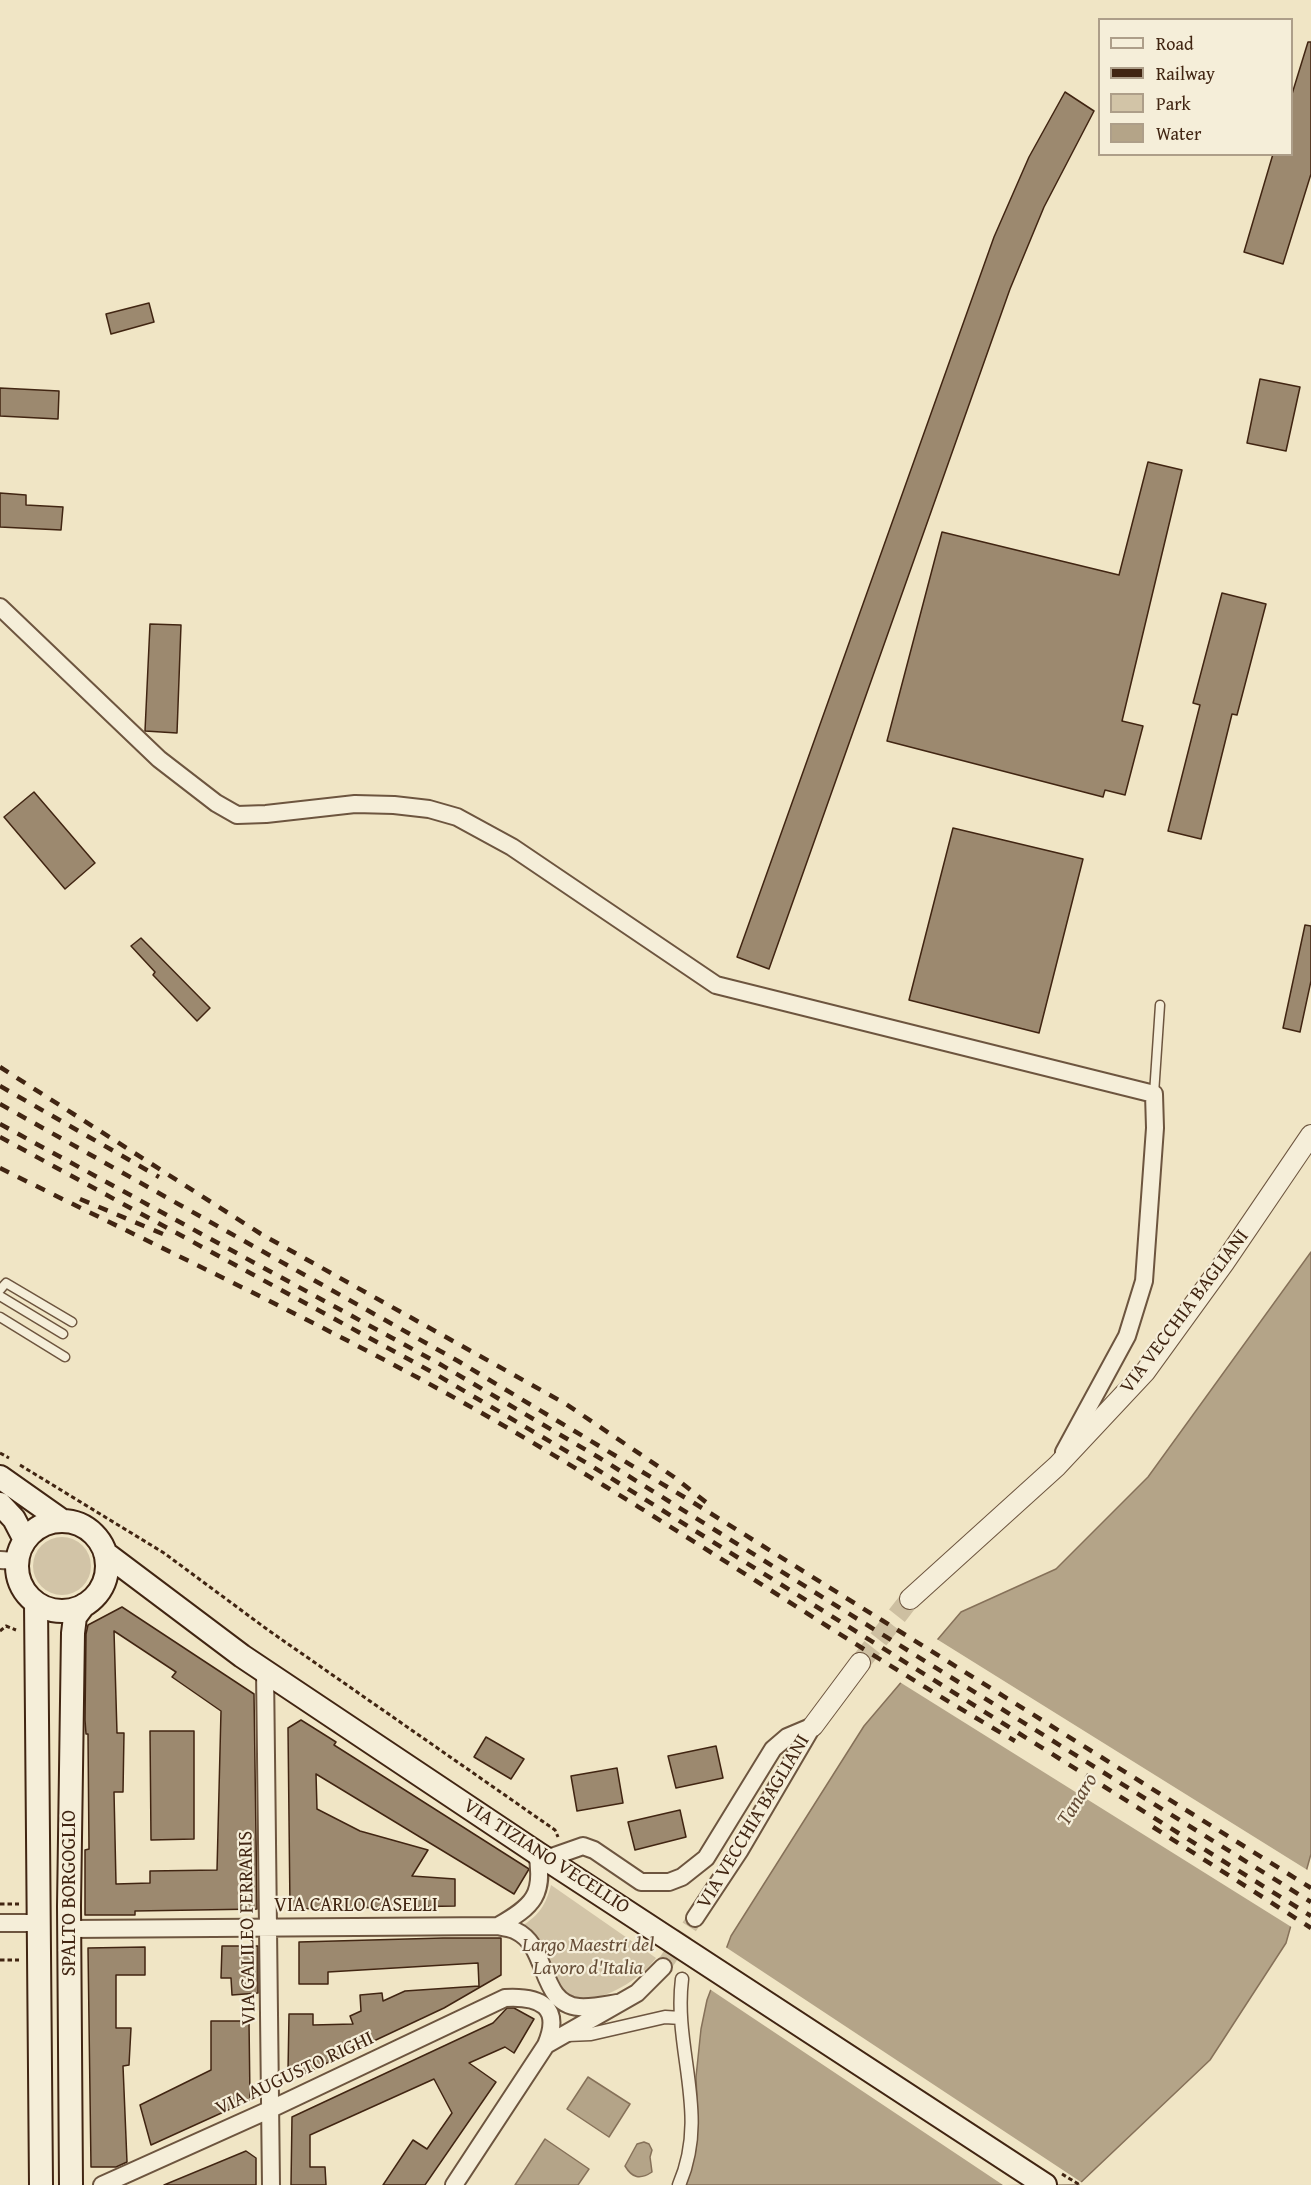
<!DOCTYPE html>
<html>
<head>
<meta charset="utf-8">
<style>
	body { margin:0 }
	#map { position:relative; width:1311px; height:2185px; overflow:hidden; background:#f0e5c5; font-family:"Gentium Book Plus",serif }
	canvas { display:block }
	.legend { position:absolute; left:1098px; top:18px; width:195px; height:138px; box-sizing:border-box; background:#f5eed9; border:2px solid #ad9e89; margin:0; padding:8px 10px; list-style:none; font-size:18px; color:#412512 }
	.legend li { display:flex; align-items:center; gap:12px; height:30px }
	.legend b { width:30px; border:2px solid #ad9e89 }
</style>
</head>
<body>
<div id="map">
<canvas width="1311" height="2185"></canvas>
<ul class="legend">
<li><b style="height:8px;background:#f5eed9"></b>Road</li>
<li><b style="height:8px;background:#412512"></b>Railway</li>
<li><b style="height:16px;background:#d2c4a7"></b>Park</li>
<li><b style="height:16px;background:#b4a488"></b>Water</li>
</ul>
</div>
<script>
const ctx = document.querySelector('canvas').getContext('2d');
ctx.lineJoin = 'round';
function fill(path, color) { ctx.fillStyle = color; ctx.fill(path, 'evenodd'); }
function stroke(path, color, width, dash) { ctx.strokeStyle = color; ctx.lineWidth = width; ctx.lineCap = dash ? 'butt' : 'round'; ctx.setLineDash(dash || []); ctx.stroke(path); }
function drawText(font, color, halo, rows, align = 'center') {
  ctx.font = font + ' "Gentium Book Plus",serif'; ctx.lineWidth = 4.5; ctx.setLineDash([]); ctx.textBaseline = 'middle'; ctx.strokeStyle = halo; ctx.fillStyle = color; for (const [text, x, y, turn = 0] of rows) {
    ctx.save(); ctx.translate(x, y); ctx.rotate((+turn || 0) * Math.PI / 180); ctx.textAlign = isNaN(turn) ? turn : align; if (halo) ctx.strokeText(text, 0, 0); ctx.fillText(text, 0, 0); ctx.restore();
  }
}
fill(new Path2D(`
	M33 1566a29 29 0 1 1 58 0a29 29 0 1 1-58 0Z
	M 551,1885 L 656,1958 C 641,1980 585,2017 561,1987 C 554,1978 551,1965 546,1953 C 541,1942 531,1934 522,1926 C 539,1915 546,1905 551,1885 Z`), '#d2c4a7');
const water = new Path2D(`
	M 1311,1252 L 1311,1854 L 1286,1943 L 1210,2060 L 1078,2185 L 685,2185 L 696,2149 L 698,2123 L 696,2077 L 701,2029 L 707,2000 L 731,1936 L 864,1726 L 961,1612 L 1056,1569 L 1148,1477 Z
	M 588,2077 L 630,2104 L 609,2137 L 567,2109 Z
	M 545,2139 L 589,2169 L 578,2185 L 515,2185 Z
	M 644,2142 L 649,2144 L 652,2150 L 650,2157 L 652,2172 C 640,2180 632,2178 625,2166 L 637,2144 Z`);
fill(water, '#b4a488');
stroke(water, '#867159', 1.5);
fill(new Path2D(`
	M 935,1638 L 1309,1871 L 1293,1928 L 898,1681 Z
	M 724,1946 L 1084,2184 L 1003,2185 L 708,1988 Z`), '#f0e5c5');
const building = new Path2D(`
	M 1308,42 L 1311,42 L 1311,174 L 1283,264 L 1244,252 L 1273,154 L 1292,154 L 1292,94 Z
	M 1065,92 L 1094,111 L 1044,207 L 1010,289 L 769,969 L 737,957 L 994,237 L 1029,157 Z
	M 149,303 L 154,322 L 111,334 L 106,314 Z
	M 1260,379 L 1300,387 L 1286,451 L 1247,443 Z
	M 0,388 L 59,391 L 58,419 L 0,416 Z
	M 1148,462 L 1182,470 L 1122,721 L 1143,726 L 1125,795 L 1105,790 L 1103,797 L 887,741 L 942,532 L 1119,575 Z
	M 0,493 L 26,495 L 26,505 L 63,507 L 61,530 L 0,527 Z
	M 1222,593 L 1266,604 L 1237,715 L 1232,714 L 1201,839 L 1168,831 L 1200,705 L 1193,703 Z
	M 150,624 L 181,625 L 177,733 L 145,731 Z
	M 34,792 L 95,863 L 65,889 L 4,817 Z
	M 953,828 L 1083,859 L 1039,1033 L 909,1000 Z
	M 1305,925 L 1311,926 L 1311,981 L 1300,1032 L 1283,1028 Z
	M 141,938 L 210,1008 L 197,1021 L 153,975 L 155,972 L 131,946 Z
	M 122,1607 L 254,1694 L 257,1909 L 135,1911 L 135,1915 L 85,1915 L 85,1850 L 89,1849 L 88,1734 L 86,1734 L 85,1720 L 86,1634 L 88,1625 ZM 114,1631 L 176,1672 L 172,1677 L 221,1711 L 217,1870 L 150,1871 L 150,1883 L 116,1884 L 114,1792 L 123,1792 L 124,1733 L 117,1733 Z
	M 301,1720 L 336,1742 L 334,1745 L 529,1869 L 514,1894 L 316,1774 L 317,1809 L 360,1831 L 428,1850 L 412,1876 L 455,1879 L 455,1906 L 290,1909 L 288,1728 Z
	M 150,1731 L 194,1731 L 194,1839 L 151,1840 Z
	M 486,1737 L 524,1759 L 511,1779 L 474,1757 Z
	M 716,1746 L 723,1778 L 676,1788 L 668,1756 Z
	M 617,1768 L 623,1803 L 577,1811 L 571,1776 Z
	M 680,1810 L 686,1837 L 635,1850 L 628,1822 Z
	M 443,1938 L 501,1938 L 501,1975 L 444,2008 L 295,2078 L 288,2071 L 289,2014 L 313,2014 L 313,2025 L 353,2024 L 350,2016 L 361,2011 L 360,1995 L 382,1993 L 383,2001 L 405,1991 L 479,1986 L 478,1963 L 328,1972 L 328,1984 L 299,1984 L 299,1942 Z
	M 222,1946 L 258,1946 L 258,1993 L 232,1995 L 231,1978 L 221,1978 Z
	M 145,1947 L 145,1975 L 116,1975 L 116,2028 L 131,2028 L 129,2065 L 123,2066 L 127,2162 L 116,2167 L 91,2167 L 88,1948 Z
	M 507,2008 L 514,2008 L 534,2019 L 514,2053 L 505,2047 L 469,2063 L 496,2082 L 425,2185 L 383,2185 L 413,2140 L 427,2149 L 452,2113 L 434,2079 L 310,2135 L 310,2167 L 325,2167 L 326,2185 L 291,2185 L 292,2117 L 493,2023 Z
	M 211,2021 L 249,2021 L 250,2100 L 151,2145 L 140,2105 L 211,2070 Z
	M 246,2151 L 256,2158 L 256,2185 L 164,2185 Z`);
fill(building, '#9c896f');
stroke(building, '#412512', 1.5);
stroke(new Path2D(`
	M 663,1967 L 695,1918`), '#cdbfa1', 16, [16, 8]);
stroke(new Path2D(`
	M 860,1663 L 910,1599`), '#cdbfa1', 20, [20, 10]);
const service = new Path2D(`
	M 1154,1094 L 1160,1005
	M 0,1290 L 6,1283 L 72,1322
	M 0,1296 L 63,1334
	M 0,1317 L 65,1357`);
const pedestrian = new Path2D(`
	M 567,2035 L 591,2034 L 665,2017 L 681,2018
	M 679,2185 C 710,2114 673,2050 682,1979`);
const minor = new Path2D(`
	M 0,607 L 159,759 L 216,803 L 237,815 L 266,814 L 355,804 L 394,805 L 429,809 L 457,817 L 512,847 L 716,985 L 1154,1094 L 1155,1128 L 1144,1281 L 1127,1336 L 1064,1452
	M 0,1560 L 17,1561
	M 265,1670 L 271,2185
	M 546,1859 L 583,1846 L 594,1850 L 641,1882 L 669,1882 L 682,1877 L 706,1858 L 773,1749 L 787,1737 L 813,1726
	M 695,1918 L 740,1850 L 812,1727
	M 0,1923 L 39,1923
	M 498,1926 C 533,1906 545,1895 537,1853
	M 70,1929 L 498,1926 C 504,1928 511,1928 516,1931 C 549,1946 539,2004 579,2007 C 592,2008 605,2005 617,2003
	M 546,2045 L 637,1993 L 663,1967
	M 102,2185 L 271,2109 L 505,1998 C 541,1996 562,2007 546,2045 L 454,2185`);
const tertiary = new Path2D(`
	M 910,1599 L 1057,1466 L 1145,1372 L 1224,1263 L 1311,1135
	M 813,1726 L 860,1663`);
const secondary = new Path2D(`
	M 0,1477 L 61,1520
	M 0,1504 L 14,1519 L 25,1540
	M17 1566a45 45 0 1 1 90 0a45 45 0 1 1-90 0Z
	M 105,1553 L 242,1656 L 537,1853 L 1045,2185
	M 36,1603 L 41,2185
	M 71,2185 L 69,1906 L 73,1633 L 75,1617 L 84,1605`);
stroke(service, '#6d553f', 11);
stroke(pedestrian, '#6d553f', 15);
stroke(minor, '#6d553f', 20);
stroke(tertiary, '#6d553f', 22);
stroke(secondary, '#412512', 26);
stroke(new Path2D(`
	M 0,1453 L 9,1458
	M 20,1465 L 164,1553 L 268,1630 L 555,1830 L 558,1837
	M 0,1631 L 6,1626 L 16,1630
	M 0,1904 L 19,1904
	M 0,1960 L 19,1960
	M 1062,2174 L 1080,2185`), '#412512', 3, [4.5, 3]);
stroke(service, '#f5eed9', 8);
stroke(pedestrian, '#f5eed9', 12);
stroke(minor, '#f5eed9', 16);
stroke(tertiary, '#f5eed9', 20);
stroke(secondary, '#f5eed9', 22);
stroke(new Path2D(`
	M 0,1067 L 261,1234 L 566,1404 L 674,1477 L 707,1503
	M 0,1086 L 159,1177
	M 0,1104 L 458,1361 L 694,1503 L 1311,1888
	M 0,1124 L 438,1363 L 598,1457 L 1311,1902
	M 0,1137 L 432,1372 L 590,1465 L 1311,1916
	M 0,1168 C 142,1239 285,1306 424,1381 C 627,1491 816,1625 1015,1741
	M 80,1199 L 163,1234
	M 1153,1827 L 1311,1928`), '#412512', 4.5, [10, 10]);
drawText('20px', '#412512', '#f5eed9', [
	["VIA VECCHIA BAGLIANI",1185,1312,-53],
	["VIA VECCHIA BAGLIANI",754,1822,-59],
	["VIA TIZIANO VECELLIO",546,1857,33],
	["SPALTO BORGOGLIO",70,1893,-90],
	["VIA CARLO CASELLI",356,1906],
	["VIA GALILEO FERRARIS",248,1928,-91],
	["VIA AUGUSTO RIGHI",295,2074,-25]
]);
drawText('italic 20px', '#654d37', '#f5eed9', [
	["Largo Maestri del",588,1946],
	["Lavoro d'Italia",588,1969]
]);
drawText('italic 21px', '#644b35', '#f5eed9', [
	["Tanaro",1078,1800,-58]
]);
</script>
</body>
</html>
